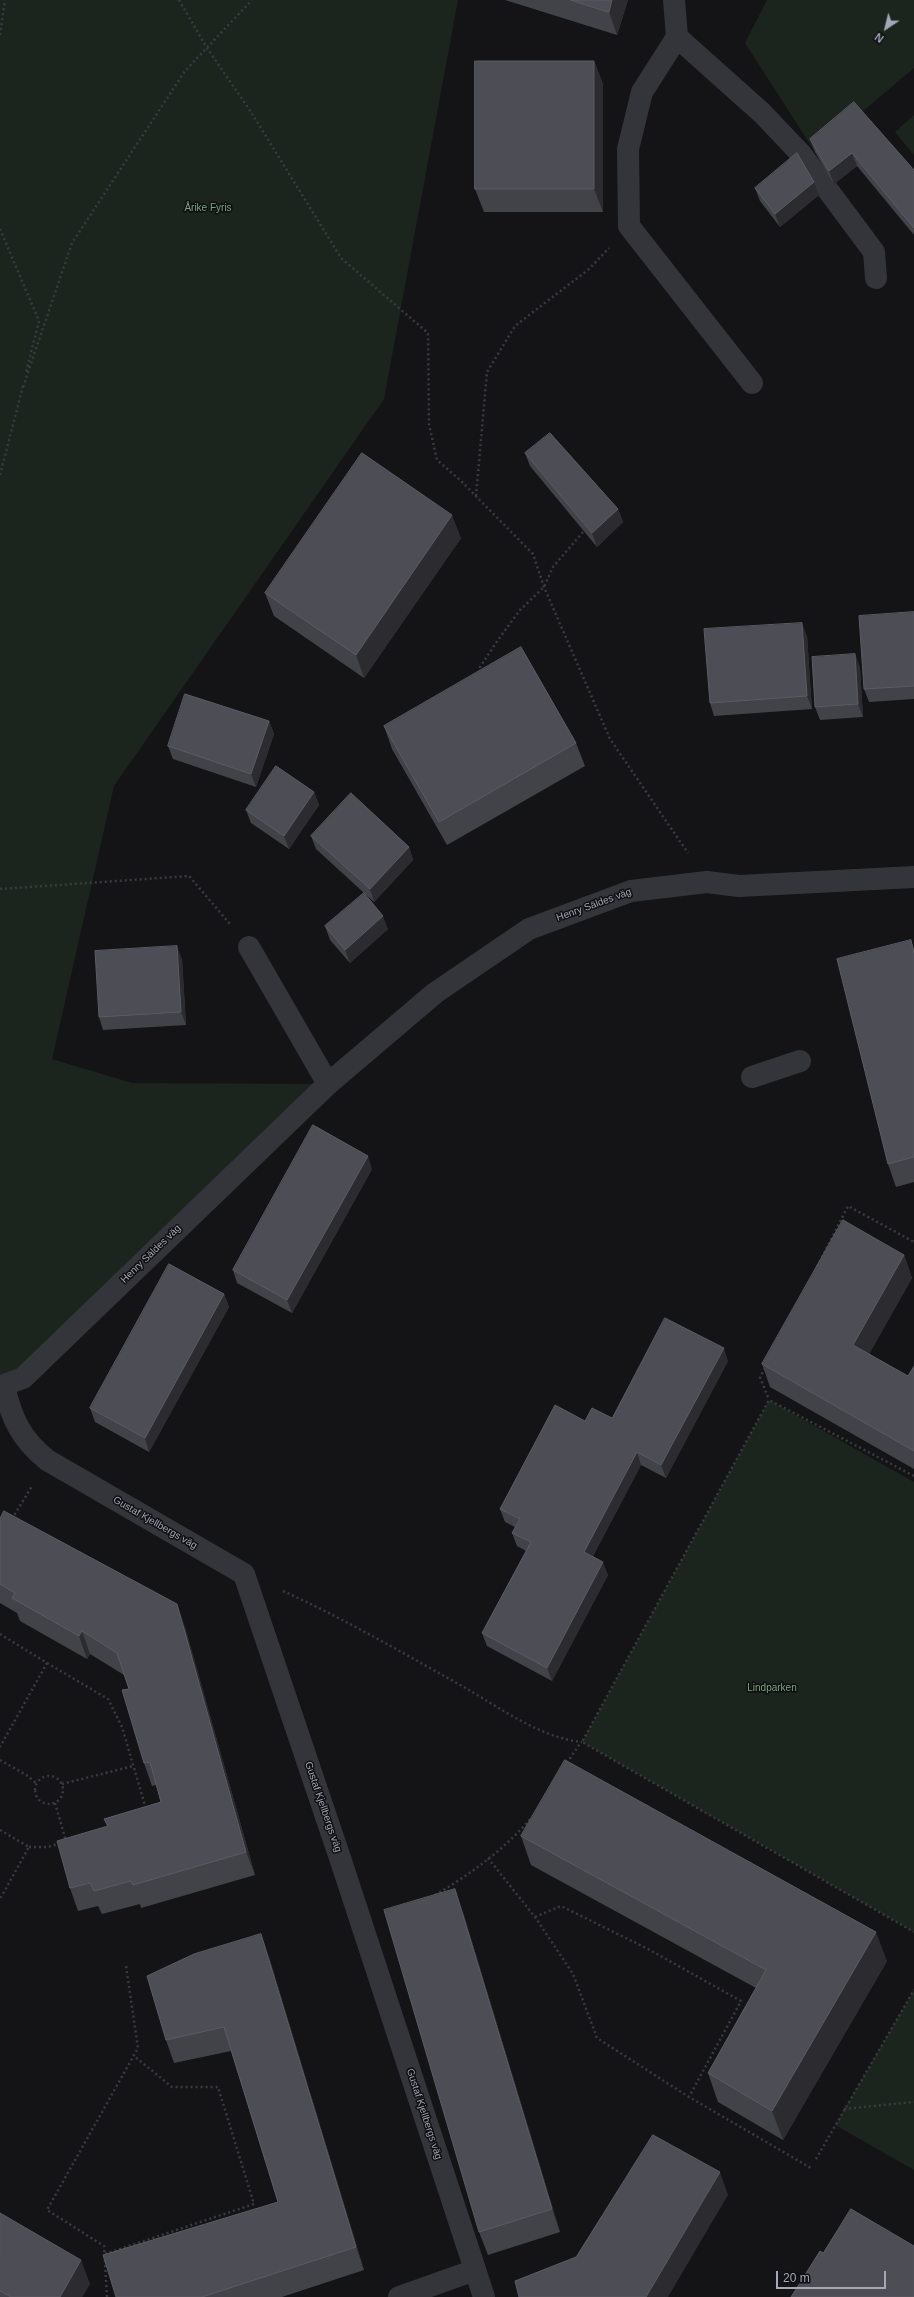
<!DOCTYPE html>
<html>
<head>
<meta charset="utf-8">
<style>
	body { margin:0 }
	#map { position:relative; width:914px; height:2297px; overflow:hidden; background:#141416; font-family:Helvetica,sans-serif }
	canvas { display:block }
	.north { position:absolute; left:866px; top:8px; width:40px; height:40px; -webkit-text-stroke:3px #0f0f11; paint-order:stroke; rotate:215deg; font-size:11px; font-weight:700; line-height:16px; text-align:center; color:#a4a7b7 }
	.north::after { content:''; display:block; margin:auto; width:14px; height:18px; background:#a4a7b7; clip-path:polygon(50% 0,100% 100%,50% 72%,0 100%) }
	.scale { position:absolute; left:776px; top:2271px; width:110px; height:18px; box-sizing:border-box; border:2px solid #a4a7b7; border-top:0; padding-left:5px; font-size:12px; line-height:14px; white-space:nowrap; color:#a4a7b7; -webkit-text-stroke:3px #0f0f11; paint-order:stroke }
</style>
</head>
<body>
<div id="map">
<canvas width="914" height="2297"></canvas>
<div class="north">N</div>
<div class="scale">20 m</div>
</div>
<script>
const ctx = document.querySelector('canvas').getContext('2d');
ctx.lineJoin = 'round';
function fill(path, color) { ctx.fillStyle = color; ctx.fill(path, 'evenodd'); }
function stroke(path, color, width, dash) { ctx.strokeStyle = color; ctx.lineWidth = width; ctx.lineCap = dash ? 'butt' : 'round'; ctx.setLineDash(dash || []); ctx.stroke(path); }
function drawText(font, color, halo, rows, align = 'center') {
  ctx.font = font + ' Helvetica,sans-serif'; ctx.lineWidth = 3; ctx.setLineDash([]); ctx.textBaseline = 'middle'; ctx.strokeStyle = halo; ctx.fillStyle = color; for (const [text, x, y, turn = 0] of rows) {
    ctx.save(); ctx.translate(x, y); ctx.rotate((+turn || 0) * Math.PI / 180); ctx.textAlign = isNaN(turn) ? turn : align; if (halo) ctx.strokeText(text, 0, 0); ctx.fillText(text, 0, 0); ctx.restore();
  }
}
fill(new Path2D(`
	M 0,0 L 458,0 L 384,399 L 114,786 L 52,1059 L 132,1083 L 328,1084 L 0,1387 Z
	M 767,0 L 914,0 L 914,68 L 815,152 L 745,43 Z
	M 914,115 L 914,155 L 895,132 Z
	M 769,1400 L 914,1482 L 914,1932 L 582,1742 Z
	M 914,1990 L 914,2170 L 835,2125 Z`), '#1b241d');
stroke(new Path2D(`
	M 179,0 L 207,48 L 251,112 L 341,258 L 428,333 L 429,424 L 437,460 L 461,481 L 533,554 L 544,587 L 610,739 L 688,853
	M 0,35 L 5,0
	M 0,229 L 39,321 L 26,372
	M 23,387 L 72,243 L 185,71 L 252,0
	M 0,475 L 23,386
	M 476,496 L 487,372 L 515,326 L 589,269 L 609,248
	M 480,673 L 480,667 L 498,640 L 520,610 L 544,587 L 553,567 L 583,532
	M 0,889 L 189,876 L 230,924
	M 815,1271 L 848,1206 L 914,1242
	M 765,1368 L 760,1377 L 769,1400
	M 914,1476 L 769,1400 L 582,1742 L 914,1932
	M 12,1519 L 32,1486
	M 283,1591 C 347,1620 408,1656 469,1690 C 501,1709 544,1739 582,1742
	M 0,1634 L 47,1663 L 0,1747
	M 47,1663 L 108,1699 L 122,1727 L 144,1802 L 144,1810
	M 0,1760 L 28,1776 L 37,1784
	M 567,1763 L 581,1742
	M35 1790a14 14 0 1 1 28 0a14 14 0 1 1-28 0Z
	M 62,1784 L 133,1766
	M 55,1803 L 66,1841
	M 0,1830 L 29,1847 L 0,1899
	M 29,1847 L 48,1847 L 60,1843
	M 488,1858 L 535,1917 L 573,1974 L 597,2038 L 689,2097 L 811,2168
	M 435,1895 C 471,1874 505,1849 532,1817
	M 535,1917 L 561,1906 L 648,1949 L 741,2001 L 689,2097
	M 844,2109 L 914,2102
	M 816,2159 L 914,1990
	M 105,2254 L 254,2204 L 218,2087 L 172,2087 L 134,2056
	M 107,2297 L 104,2246 L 47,2210 L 138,2048 L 126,1966`), '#3a3b42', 2.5, [2, 3]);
stroke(new Path2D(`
	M 674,0 L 677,37 L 762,113 L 801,154 L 874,252 L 876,278
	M 677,37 L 642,92 L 628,149 L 629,226 L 752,383
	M 249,947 L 328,1084
	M 752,1077 L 800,1061
	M 399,2297 L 475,2270
	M 484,2297 L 340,1858 L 244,1574 L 47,1460 C 21,1439 11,1418 4,1385 L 23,1378 L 328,1084 L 435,993 L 529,929 L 631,891 L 707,882 L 739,886 L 914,877`), '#34343b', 22);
fill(new Path2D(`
	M 505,0 L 628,0 L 617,35 Z
	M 594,61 L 603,84 L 603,212 L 484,212 L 475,189 Z
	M 810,139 L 914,170 L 914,235 L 857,166 L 834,184 L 815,152 Z
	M 814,182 L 819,195 L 780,227 L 760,201 L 755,188 Z
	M 525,453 L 618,509 L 623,522 L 597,547 L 530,466 Z
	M 461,538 L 364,678 L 274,616 L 265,593 Z
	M 914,612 L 914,699 L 869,702 L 864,689 Z
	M 807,636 L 812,709 L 714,716 L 710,703 Z
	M 855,654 L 860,668 L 863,717 L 820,720 L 815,707 Z
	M 269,721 L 274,734 L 256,787 L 173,759 L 168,746 Z
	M 384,726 L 576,743 L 585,766 L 447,845 L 392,749 Z
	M 314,792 L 319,805 L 289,849 L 251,823 L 246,810 Z
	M 311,836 L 409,847 L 413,860 L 374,902 L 316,849 Z
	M 325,926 L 388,929 L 350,963 L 330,940 Z
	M 911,940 L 914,949 L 914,1182 L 896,1187 L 888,1164 Z
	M 182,959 L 186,1025 L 103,1030 L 99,1017 Z
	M 372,1169 L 292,1313 L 237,1283 L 233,1270 Z
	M 904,1255 L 912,1278 L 869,1354 L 908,1376 L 914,1366 L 914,1469 L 770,1387 L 762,1364 Z
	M 224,1294 L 229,1307 L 149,1452 L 95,1422 L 90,1408 Z
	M 728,1361 L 666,1478 L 641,1465 L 593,1556 L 608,1575 L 552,1681 L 487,1646 L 482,1633 L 526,1551 L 517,1546 L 512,1533 L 515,1527 L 505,1522 L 500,1509 L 585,1421 L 612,1418 Z
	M 0,1519 L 185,1627 L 255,1875 L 141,1908 L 140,1904 L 102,1914 L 98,1906 L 78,1911 L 70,1888 L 107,1826 L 104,1819 L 161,1802 L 156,1785 L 152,1786 L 144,1763 L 129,1689 L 124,1675 L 90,1654 L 87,1659 L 20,1621 L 17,1613 L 0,1603 Z
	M 521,1836 L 887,1961 L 783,2140 L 718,2102 L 708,2073 L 756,1988 L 531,1865 Z
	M 463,1912 L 560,2232 L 488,2255 L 479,2232 Z
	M 269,1957 L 364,2270 L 282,2297 L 116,2297 L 278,2202 L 231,2051 L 174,2063 L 166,2040 Z
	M 0,2213 L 90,2284 L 82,2297 L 0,2297 Z`), '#424349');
fill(new Path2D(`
	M 612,0 L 628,0 L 617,35 L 609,12 Z
	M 594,61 L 603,84 L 603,212 L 594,189 Z
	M 852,153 L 857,166 L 834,184 L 829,171 Z
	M 814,182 L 819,195 L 780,227 L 775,214 Z
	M 618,509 L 623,522 L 597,547 L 592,533 Z
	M 452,515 L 461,538 L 364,678 L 356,655 Z
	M 802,623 L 807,636 L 812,709 L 807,696 Z
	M 855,654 L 860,668 L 863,717 L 858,704 Z
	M 269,721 L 274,734 L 256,787 L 251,774 Z
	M 314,792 L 319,805 L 289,849 L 284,836 Z
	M 409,847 L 413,860 L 374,902 L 370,889 Z
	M 383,916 L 388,929 L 350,963 L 345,950 Z
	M 177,946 L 182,959 L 186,1025 L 181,1012 Z
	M 368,1156 L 372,1169 L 292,1313 L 287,1300 Z
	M 904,1255 L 912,1278 L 861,1368 L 853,1345 Z
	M 224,1294 L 229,1307 L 149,1452 L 145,1438 Z
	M 724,1348 L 728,1361 L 666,1478 L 661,1465 Z
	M 637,1452 L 641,1465 L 588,1565 L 584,1552 Z
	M 603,1562 L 608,1575 L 552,1681 L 547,1668 Z
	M 177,1604 L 185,1627 L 255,1875 L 246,1852 Z
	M 82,1631 L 90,1654 L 87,1659 L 79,1636 Z
	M 455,1889 L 463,1912 L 560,2232 L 552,2209 Z
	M 876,1932 L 887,1961 L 783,2140 L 772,2111 Z
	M 261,1934 L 269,1957 L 364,2270 L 356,2247 Z
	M 720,2172 L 728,2195 L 668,2297 L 646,2297 Z
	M 81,2260 L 90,2284 L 82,2297 L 60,2297 Z`), '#2b2b30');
const building = new Path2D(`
	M 571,0 L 612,0 L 609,12 Z
	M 475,61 L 594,61 L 594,189 L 475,189 Z
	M 854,102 L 914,170 L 914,228 L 852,153 L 829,171 L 810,139 Z
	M 797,153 L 814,182 L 775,214 L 755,188 Z
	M 550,433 L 618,509 L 592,533 L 525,453 Z
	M 362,453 L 452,515 L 356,655 L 265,593 Z
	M 914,612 L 914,686 L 864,689 L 859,616 Z
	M 802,623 L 807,696 L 710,703 L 704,629 Z
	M 521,647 L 576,743 L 439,822 L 384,726 Z
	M 855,654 L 858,704 L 815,707 L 812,657 Z
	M 185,694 L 269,721 L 251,774 L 168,746 Z
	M 276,766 L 314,792 L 284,836 L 246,810 Z
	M 351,793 L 409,847 L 370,889 L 311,836 Z
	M 364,893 L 383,916 L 345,950 L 325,926 Z
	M 911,940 L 914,954 L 914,1157 L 888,1164 L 837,959 Z
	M 177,946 L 181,1012 L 99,1017 L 95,951 Z
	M 313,1125 L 368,1156 L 287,1300 L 233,1270 Z
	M 843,1220 L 904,1255 L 853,1345 L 908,1376 L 914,1366 L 914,1451 L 762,1364 Z
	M 169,1264 L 224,1294 L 145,1438 L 90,1408 Z
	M 665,1318 L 724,1348 L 661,1465 L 637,1452 L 584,1552 L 603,1562 L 547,1668 L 482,1633 L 531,1542 L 512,1533 L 520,1519 L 500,1509 L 555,1405 L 585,1421 L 592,1408 L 612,1418 Z
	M 4,1511 L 177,1604 L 246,1852 L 133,1885 L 131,1881 L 94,1891 L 90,1883 L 70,1888 L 57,1841 L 108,1826 L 104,1819 L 161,1802 L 150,1762 L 144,1763 L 122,1690 L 129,1689 L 117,1653 L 82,1631 L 79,1636 L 12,1598 L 15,1593 L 0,1584 L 0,1519 Z
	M 565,1760 L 876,1932 L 772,2111 L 708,2073 L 766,1970 L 521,1836 Z
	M 455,1889 L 552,2209 L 479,2232 L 384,1910 Z
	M 261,1934 L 356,2247 L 202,2297 L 116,2297 L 103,2255 L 278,2202 L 224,2027 L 166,2040 L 147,1976 L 194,1954 Z
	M 653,2135 L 720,2172 L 646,2297 L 519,2297 L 515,2281 L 576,2257 Z
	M 851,2209 L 914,2246 L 914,2297 L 791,2297 L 820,2251 L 823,2253 Z
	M 0,2213 L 81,2260 L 60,2297 L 11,2297 L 0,2291 Z`);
fill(building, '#4d4d55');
stroke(building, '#5a5b64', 1);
drawText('10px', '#79a481', '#0f0f11', [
	["Årike Fyris",208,208],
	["Lindparken",772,1688]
]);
drawText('10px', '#a4a7b7', '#0f0f11', [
	["Henry Säldes väg",594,905,-20],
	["Henry Säldes väg",151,1254,-44],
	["Gustaf Kjellbergs väg",155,1523,30],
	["Gustaf Kjellbergs väg",323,1807,71],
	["Gustaf Kjellbergs väg",424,2114,72]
]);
</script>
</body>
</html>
